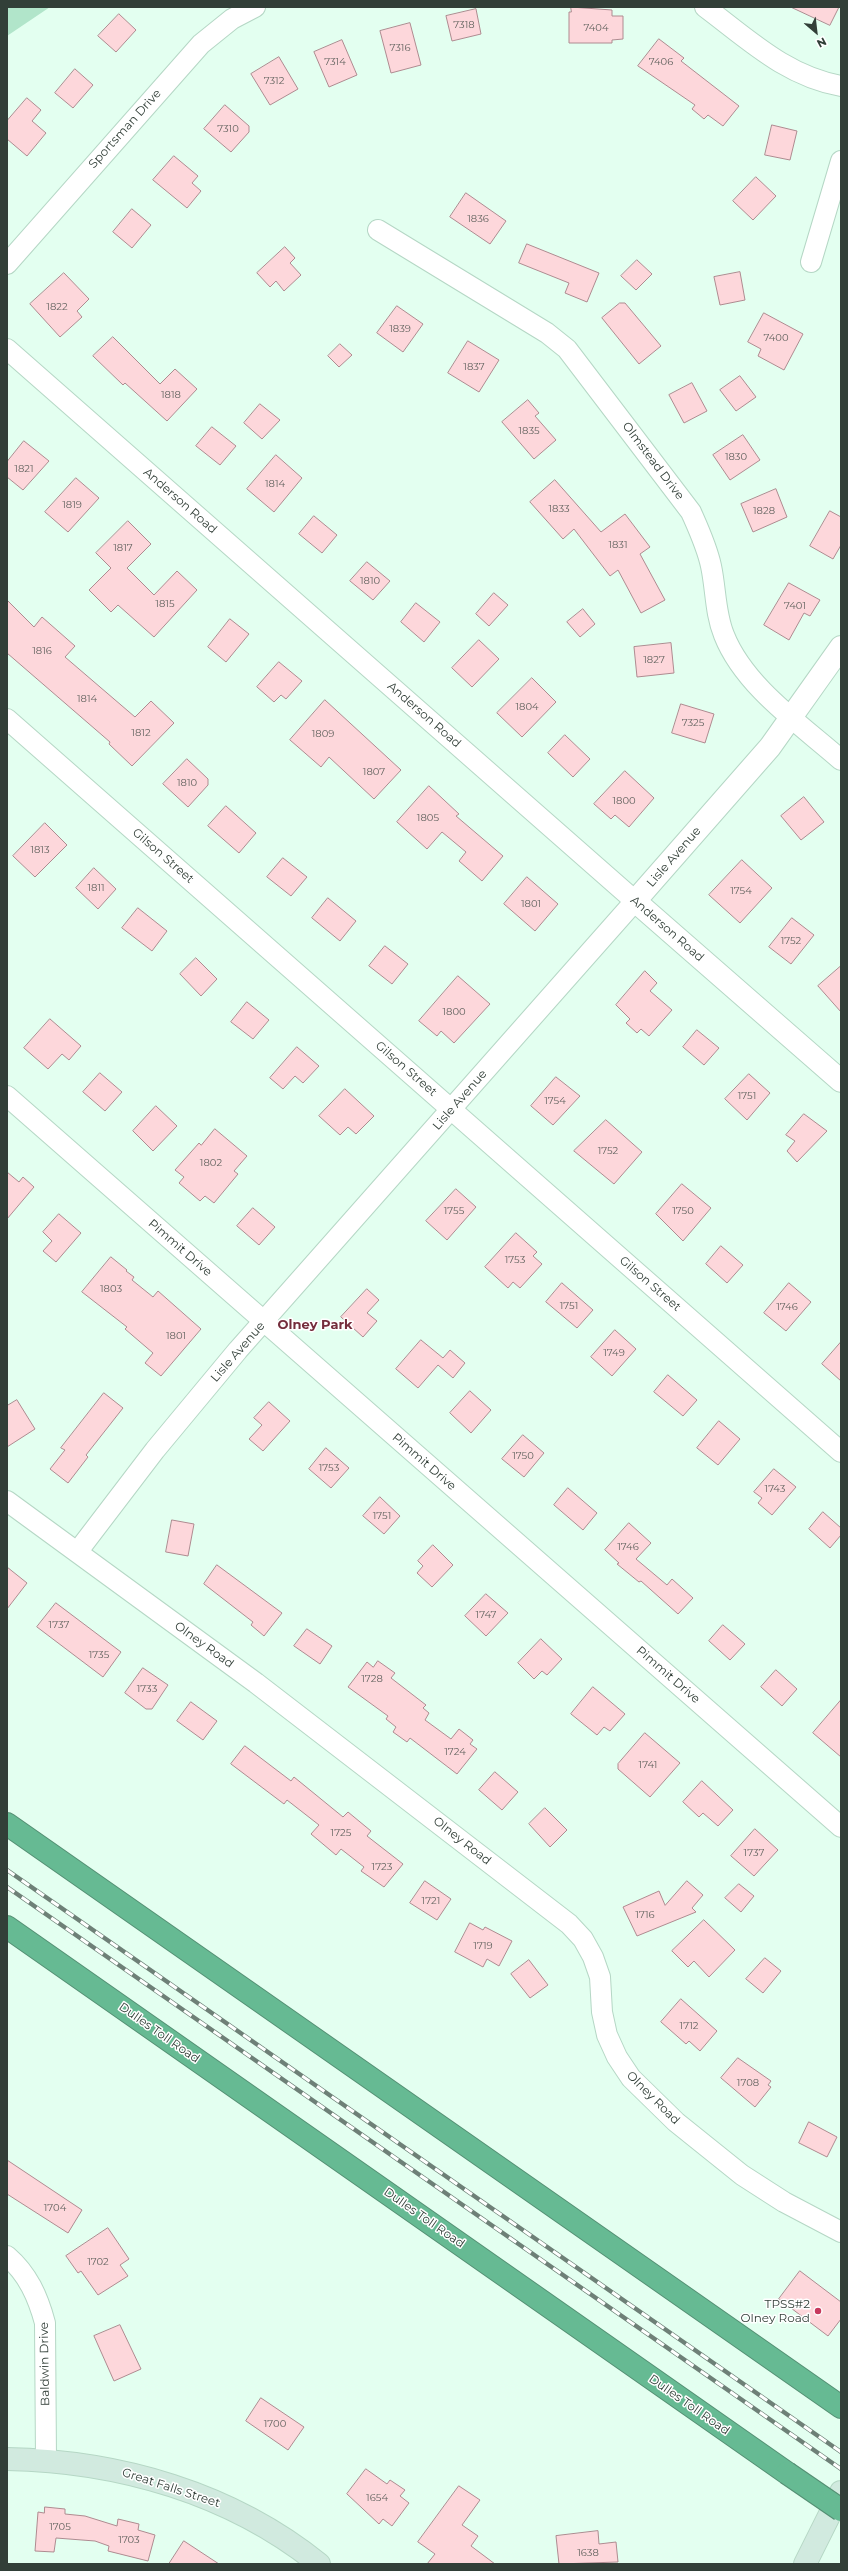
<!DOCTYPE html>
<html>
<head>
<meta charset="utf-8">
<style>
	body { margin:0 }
	#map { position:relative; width:848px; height:2571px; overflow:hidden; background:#e3fff0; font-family:Montserrat,sans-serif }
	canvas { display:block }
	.frame { position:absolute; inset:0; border:8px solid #323f38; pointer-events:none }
	.north { position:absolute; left:796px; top:12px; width:40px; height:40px; -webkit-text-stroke:3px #fff; paint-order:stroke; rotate:152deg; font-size:11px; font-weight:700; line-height:16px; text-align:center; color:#323f38 }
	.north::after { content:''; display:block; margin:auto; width:14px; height:18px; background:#323f38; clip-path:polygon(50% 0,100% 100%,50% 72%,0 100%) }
</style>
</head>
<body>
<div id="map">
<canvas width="848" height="2571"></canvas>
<div class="frame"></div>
<div class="north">N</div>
</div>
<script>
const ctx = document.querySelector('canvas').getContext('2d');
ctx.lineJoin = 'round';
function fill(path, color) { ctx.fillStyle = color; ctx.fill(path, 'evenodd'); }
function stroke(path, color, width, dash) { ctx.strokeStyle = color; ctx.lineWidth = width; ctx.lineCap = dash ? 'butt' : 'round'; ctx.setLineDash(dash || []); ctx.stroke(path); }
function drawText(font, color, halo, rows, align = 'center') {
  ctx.font = font + ' Montserrat,sans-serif'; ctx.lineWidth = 3; ctx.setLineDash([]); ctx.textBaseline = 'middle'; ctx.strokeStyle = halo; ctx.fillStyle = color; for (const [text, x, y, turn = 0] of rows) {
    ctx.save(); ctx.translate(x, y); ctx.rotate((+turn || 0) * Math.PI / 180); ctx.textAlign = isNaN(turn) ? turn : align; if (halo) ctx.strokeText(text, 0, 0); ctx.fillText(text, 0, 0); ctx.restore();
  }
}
fill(new Path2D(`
	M 7,7 L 50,7 L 7,36 Z`), '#b1e5ca');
const building = new Path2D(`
	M 571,7 L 612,10 L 612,16 L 623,16 L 623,39 L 612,40 L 612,43 L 569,43 L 569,12 L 571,12 Z
	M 791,7 L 839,7 L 830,25 Z
	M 476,9 L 481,34 L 452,41 L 446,16 Z
	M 119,14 L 136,30 L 116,52 L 98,36 Z
	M 410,23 L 421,65 L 391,73 L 380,31 Z
	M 659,39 L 684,58 L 681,61 L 739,106 L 723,126 L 708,115 L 704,119 L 692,109 L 695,105 L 638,66 Z
	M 342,40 L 357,75 L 329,87 L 314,52 Z
	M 279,57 L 298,89 L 270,105 L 251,74 Z
	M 75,69 L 93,85 L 73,108 L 55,93 Z
	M 27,98 L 41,110 L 32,121 L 46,133 L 27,156 L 7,139 L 7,121 Z
	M 225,105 L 249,126 L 249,132 L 231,152 L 204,129 Z
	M 772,125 L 797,131 L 790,160 L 765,155 Z
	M 174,156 L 198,176 L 192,183 L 201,191 L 187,208 L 153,180 Z
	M 756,177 L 776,196 L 753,220 L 733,201 Z
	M 466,193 L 506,221 L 490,244 L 450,217 Z
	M 132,209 L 151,225 L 132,248 L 113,232 Z
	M 527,244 L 599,273 L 587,302 L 565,293 L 569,283 L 519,263 Z
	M 285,247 L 295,258 L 290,263 L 301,275 L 284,291 L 276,281 L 270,287 L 257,273 Z
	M 637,260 L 652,274 L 636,290 L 621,276 Z
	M 740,272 L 745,300 L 720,305 L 714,277 Z
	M 64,273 L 89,299 L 77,311 L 82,317 L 60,337 L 30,304 Z
	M 620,303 L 625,303 L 661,346 L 639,364 L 602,318 Z
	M 397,306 L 423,324 L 403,352 L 377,333 Z
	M 764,313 L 803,334 L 784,370 L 758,356 L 761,349 L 748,342 Z
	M 113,337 L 160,384 L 175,369 L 197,389 L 167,421 L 125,383 L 123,385 L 93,356 Z
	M 468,341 L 499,360 L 479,392 L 448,373 Z
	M 340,344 L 352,355 L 339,367 L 328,356 Z
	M 740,376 L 756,397 L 736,411 L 720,390 Z
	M 692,383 L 707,411 L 684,423 L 669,395 Z
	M 528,400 L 539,413 L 535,416 L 556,440 L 534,459 L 502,422 Z
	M 260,404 L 280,420 L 262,439 L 244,423 Z
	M 212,427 L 236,446 L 220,465 L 196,446 Z
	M 743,435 L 760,460 L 730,480 L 713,455 Z
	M 24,441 L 49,461 L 23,490 L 7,477 L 7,462 Z
	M 276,455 L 302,478 L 274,512 L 247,489 Z
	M 76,478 L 99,498 L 68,532 L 45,512 Z
	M 555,480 L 601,532 L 625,514 L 650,547 L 640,554 L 665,600 L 641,613 L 618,570 L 610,576 L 574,529 L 563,539 L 530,502 Z
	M 776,489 L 787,517 L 753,532 L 741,504 Z
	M 830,511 L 841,517 L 841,545 L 833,559 L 810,546 Z
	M 314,516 L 337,535 L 322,553 L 299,534 Z
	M 128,521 L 151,544 L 127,568 L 154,595 L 177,571 L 197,590 L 154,637 L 118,605 L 111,612 L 89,590 L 111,568 L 96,553 Z
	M 367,562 L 390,581 L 373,600 L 350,581 Z
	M 789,583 L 820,600 L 810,616 L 804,613 L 789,640 L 764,625 Z
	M 494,593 L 508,605 L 489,626 L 476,614 Z
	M 7,600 L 34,627 L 42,617 L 75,646 L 65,657 L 135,717 L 151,701 L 174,723 L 132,766 L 109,744 L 110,742 L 7,653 Z
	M 416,603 L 440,622 L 424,642 L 401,622 Z
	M 583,609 L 595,624 L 580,637 L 567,622 Z
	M 230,619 L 249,634 L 226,662 L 208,647 Z
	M 479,640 L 499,659 L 472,687 L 452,668 Z
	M 671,643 L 674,673 L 637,677 L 634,647 Z
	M 279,662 L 302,681 L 286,699 L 281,695 L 274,702 L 257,687 Z
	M 532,678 L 556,702 L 522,737 L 497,713 Z
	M 325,700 L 401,770 L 374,799 L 329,757 L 321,767 L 290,740 Z
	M 681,704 L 714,714 L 705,743 L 672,733 Z
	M 565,735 L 590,759 L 573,777 L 548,753 Z
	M 187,759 L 208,779 L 208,785 L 188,807 L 163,784 Z
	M 625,771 L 654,798 L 629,827 L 615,815 L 611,819 L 594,804 Z
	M 429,786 L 459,814 L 456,816 L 503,856 L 482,881 L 459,861 L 466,852 L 442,832 L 427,849 L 397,822 Z
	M 804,797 L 824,822 L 801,840 L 781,816 Z
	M 226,806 L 256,833 L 239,853 L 208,826 Z
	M 45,823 L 67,845 L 35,877 L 13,856 Z
	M 283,858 L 307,877 L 291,896 L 267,877 Z
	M 742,860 L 772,888 L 740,923 L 709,895 Z
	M 94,868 L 116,889 L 98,909 L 76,888 Z
	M 527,877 L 558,904 L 535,931 L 504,904 Z
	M 328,898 L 356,921 L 340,941 L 312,918 Z
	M 138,908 L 167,931 L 152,951 L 122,928 Z
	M 792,918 L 814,935 L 791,964 L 769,947 Z
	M 385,946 L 408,964 L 392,984 L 369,966 Z
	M 196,958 L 217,979 L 201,996 L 180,974 Z
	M 841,966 L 841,1012 L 818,986 Z
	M 645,971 L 657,983 L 650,991 L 672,1010 L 649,1036 L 641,1029 L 637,1033 L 626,1023 L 630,1019 L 616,1005 Z
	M 458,976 L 490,1004 L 454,1043 L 441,1031 L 437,1036 L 419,1021 Z
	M 247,1002 L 269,1020 L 253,1039 L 231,1022 Z
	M 50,1019 L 81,1046 L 69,1060 L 62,1054 L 48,1069 L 24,1048 Z
	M 697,1030 L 719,1048 L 704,1065 L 683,1047 Z
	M 297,1047 L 319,1066 L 303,1083 L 295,1076 L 283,1089 L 270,1078 Z
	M 100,1073 L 122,1092 L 105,1111 L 83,1092 Z
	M 749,1074 L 770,1093 L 747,1120 L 725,1099 Z
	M 556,1077 L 580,1096 L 553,1125 L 531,1106 Z
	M 345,1089 L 374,1116 L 356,1134 L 348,1127 L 340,1135 L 319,1116 Z
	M 156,1106 L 177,1126 L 153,1151 L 133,1131 Z
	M 804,1114 L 827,1131 L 797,1162 L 787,1151 L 795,1141 L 786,1135 Z
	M 606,1120 L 642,1152 L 614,1184 L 574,1151 Z
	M 215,1129 L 247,1156 L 234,1171 L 238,1174 L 214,1203 L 205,1196 L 200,1201 L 179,1183 L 184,1177 L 175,1170 L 199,1143 L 201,1145 Z
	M 7,1172 L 19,1182 L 23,1177 L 34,1187 L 7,1219 Z
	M 682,1184 L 711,1208 L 683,1241 L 656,1214 Z
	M 456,1189 L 476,1207 L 447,1240 L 426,1221 Z
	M 253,1208 L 275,1227 L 259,1245 L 237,1226 Z
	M 59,1214 L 81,1233 L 56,1262 L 43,1251 L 52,1241 L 43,1232 Z
	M 516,1233 L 537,1252 L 533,1256 L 542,1264 L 520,1288 L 513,1282 L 508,1288 L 485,1267 Z
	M 721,1246 L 743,1265 L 727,1283 L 706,1264 Z
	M 111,1257 L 127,1270 L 126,1271 L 134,1277 L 132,1280 L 153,1297 L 158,1291 L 201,1329 L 161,1376 L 145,1363 L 153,1353 L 125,1329 L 127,1327 L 82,1292 Z
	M 562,1283 L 593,1310 L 577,1328 L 546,1302 Z
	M 789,1283 L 811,1302 L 786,1331 L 764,1313 Z
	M 367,1289 L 379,1300 L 367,1313 L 377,1321 L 363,1337 L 341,1317 Z
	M 615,1330 L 636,1349 L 612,1376 L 591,1357 Z
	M 421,1340 L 443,1358 L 450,1350 L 465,1363 L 453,1378 L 438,1365 L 418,1388 L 396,1369 Z
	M 841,1342 L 841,1381 L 822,1364 Z
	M 668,1375 L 697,1400 L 683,1416 L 654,1392 Z
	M 470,1391 L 491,1410 L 471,1433 L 450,1413 Z
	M 104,1393 L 123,1408 L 86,1455 L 88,1457 L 68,1483 L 50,1469 L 65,1450 L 61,1448 Z
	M 17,1400 L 35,1429 L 7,1447 L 7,1406 Z
	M 269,1402 L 290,1421 L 263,1451 L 249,1439 L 262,1425 L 254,1418 Z
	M 719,1421 L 740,1439 L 718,1465 L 697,1448 Z
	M 523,1435 L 544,1453 L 524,1477 L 502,1459 Z
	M 326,1448 L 349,1468 L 331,1488 L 309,1469 Z
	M 774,1469 L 796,1487 L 772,1515 L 758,1503 L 762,1498 L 754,1492 Z
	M 568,1488 L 597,1513 L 583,1530 L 554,1505 Z
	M 380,1497 L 400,1516 L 384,1534 L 363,1516 Z
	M 823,1512 L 841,1528 L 841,1535 L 830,1548 L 809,1529 Z
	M 172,1520 L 194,1524 L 188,1556 L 166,1552 Z
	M 629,1523 L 651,1543 L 636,1559 L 667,1585 L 672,1579 L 693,1598 L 678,1614 L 641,1581 L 639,1582 L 617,1564 L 619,1563 L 605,1550 Z
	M 433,1545 L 453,1565 L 432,1587 L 417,1573 L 423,1566 L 418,1561 Z
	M 217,1565 L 282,1613 L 264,1636 L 251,1625 L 253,1622 L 204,1584 Z
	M 7,1567 L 27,1583 L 7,1609 Z
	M 486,1594 L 508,1613 L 486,1636 L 465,1616 Z
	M 56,1603 L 121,1652 L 103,1677 L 37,1627 Z
	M 723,1625 L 745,1644 L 730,1660 L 709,1641 Z
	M 307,1629 L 332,1646 L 320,1664 L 294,1646 Z
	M 541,1639 L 562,1659 L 547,1675 L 542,1671 L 534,1679 L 518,1663 Z
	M 378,1661 L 395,1673 L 391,1678 L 426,1705 L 423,1708 L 429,1713 L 425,1720 L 451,1739 L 459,1729 L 473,1740 L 470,1744 L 477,1749 L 457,1774 L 410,1738 L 407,1742 L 393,1732 L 396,1727 L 386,1719 L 388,1716 L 348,1687 L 367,1662 L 373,1667 Z
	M 143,1668 L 168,1685 L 152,1709 L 146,1709 L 125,1693 Z
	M 776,1670 L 797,1689 L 782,1706 L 761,1687 Z
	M 593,1687 L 625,1714 L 610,1731 L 604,1727 L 597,1735 L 571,1714 Z
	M 841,1700 L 841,1757 L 813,1733 Z
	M 191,1702 L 217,1721 L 203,1740 L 177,1721 Z
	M 645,1733 L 680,1763 L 650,1797 L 618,1769 L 618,1764 Z
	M 245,1746 L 291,1781 L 294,1777 L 343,1817 L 348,1812 L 371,1831 L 367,1836 L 403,1864 L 384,1887 L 361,1871 L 364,1867 L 341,1849 L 336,1855 L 311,1834 L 319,1825 L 287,1800 L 284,1804 L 231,1764 Z
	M 495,1772 L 518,1792 L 502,1810 L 479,1790 Z
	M 702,1781 L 733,1810 L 718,1826 L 703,1813 L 699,1817 L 683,1802 Z
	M 545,1808 L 567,1830 L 550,1847 L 529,1824 Z
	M 755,1829 L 778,1850 L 754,1876 L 731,1856 Z
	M 425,1881 L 451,1899 L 437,1920 L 410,1903 Z
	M 687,1881 L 703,1895 L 692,1908 L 696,1912 L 637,1936 L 623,1907 L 659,1891 L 665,1905 Z
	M 739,1884 L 754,1896 L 741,1912 L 725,1898 Z
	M 704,1920 L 735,1950 L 709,1977 L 694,1961 L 688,1967 L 672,1951 Z
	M 470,1923 L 483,1930 L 485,1927 L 512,1941 L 499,1966 L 487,1959 L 483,1967 L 455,1952 Z
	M 765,1958 L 781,1971 L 763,1993 L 746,1979 Z
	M 529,1960 L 548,1985 L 530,1998 L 511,1974 Z
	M 681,1999 L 717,2031 L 700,2051 L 689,2041 L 686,2044 L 661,2022 Z
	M 738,2058 L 771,2081 L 768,2085 L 771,2087 L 755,2107 L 721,2078 Z
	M 809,2122 L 837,2137 L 827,2157 L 799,2143 Z
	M 7,2160 L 82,2210 L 68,2233 L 7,2194 Z
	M 108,2228 L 129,2259 L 120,2265 L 128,2276 L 98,2295 L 81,2271 L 78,2273 L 66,2256 Z
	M 800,2271 L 841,2302 L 841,2319 L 828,2336 L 779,2299 Z
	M 120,2325 L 141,2369 L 114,2381 L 94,2336 Z
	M 261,2398 L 304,2427 L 288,2450 L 246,2421 Z
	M 366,2469 L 387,2484 L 390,2480 L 405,2490 L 400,2496 L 409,2503 L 392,2526 L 383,2519 L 379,2524 L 347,2494 Z
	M 459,2486 L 480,2500 L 462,2525 L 478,2536 L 471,2546 L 495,2564 L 427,2564 L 435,2554 L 418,2542 Z
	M 45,2507 L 65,2509 L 65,2514 L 85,2516 L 117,2526 L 118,2519 L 139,2524 L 138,2530 L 155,2535 L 148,2561 L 108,2551 L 109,2546 L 95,2541 L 56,2538 L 54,2552 L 35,2551 L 38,2512 L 44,2513 Z
	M 598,2531 L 599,2544 L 616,2542 L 618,2562 L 559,2564 L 556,2536 Z
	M 184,2541 L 219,2564 L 169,2564 Z`);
fill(building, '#fdd7db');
stroke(building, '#ae8b90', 1);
const minor = new Path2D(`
	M 705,7 C 749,40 786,76 841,86
	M 378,230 L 547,333 L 567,349 L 691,512 C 699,530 707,547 711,566 C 716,589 715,613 724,635 C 744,686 800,724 841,760
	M 811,262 L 841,161
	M 7,264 L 201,44 L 232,19 L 255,7
	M 7,349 L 635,901 L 238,1350 L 155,1450 L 78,1551
	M 7,719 L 841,1452
	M 7,1096 L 841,1827
	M 7,1501 L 256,1683 L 569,1924 L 583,1939 L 593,1957 L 600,1977 L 602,2012 L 607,2035 L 617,2057 L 631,2078 L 676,2122 L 742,2175 L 784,2202 L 841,2232
	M 7,2256 C 28,2274 38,2297 45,2323 L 46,2460`);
const tertiary = new Path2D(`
	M 841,647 L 770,747 L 635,901 L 841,1081`);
const secondary = new Path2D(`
	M 7,2459 C 119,2461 231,2493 319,2564
	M 805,2564 L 841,2492`);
const motorway = new Path2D(`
	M 7,1824 L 841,2407
	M 7,1927 L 787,2473`);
stroke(minor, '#b5d7c5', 22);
stroke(tertiary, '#b5d7c5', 24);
stroke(secondary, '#b5d7c5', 24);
stroke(motorway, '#548f73', 24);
stroke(minor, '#fff', 20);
stroke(tertiary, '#fff', 22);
stroke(secondary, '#d1eadf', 22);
stroke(motorway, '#66ba93', 22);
const rail = new Path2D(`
	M 7,1870 L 841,2452
	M 7,1887 L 841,2469`);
stroke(rail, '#6e8077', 4.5);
stroke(rail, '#fff', 3, [9]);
const motorwayBridge = new Path2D(`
	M 787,2473 L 841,2510`);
stroke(motorwayBridge, '#548f73', 24, []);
stroke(motorwayBridge, '#66ba93', 22);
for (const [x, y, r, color] of [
	[818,2311,4,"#c7385d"]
]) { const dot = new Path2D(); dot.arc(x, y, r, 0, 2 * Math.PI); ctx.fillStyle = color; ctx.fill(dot); stroke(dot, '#fff', 1.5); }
drawText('10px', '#656561', null, [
	["7318",464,25],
	["7404",596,28],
	["7316",400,48],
	["7314",335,62],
	["7406",661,62],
	["7312",274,81],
	["7310",228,129],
	["1836",478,219],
	["1822",57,307],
	["1839",400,329],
	["7400",776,338],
	["1837",474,367],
	["1818",171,395],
	["1835",529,431],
	["1830",736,457],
	["1821",24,469],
	["1814",275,484],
	["1819",72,505],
	["1833",559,509],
	["1828",764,511],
	["1831",618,545],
	["1817",123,548],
	["1810",370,581],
	["1815",165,604],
	["7401",795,606],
	["1816",42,651],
	["1827",654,660],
	["1814",87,699],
	["1804",527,707],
	["7325",693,723],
	["1812",141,733],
	["1809",323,734],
	["1807",374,772],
	["1810",187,783],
	["1800",624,801],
	["1805",428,818],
	["1813",40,850],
	["1811",96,888],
	["1754",741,891],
	["1801",531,904],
	["1752",791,941],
	["1800",454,1012],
	["1751",747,1096],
	["1754",555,1101],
	["1752",608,1151],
	["1802",211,1163],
	["1755",454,1211],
	["1750",683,1211],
	["1753",515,1260],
	["1803",111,1289],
	["1751",569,1306],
	["1746",787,1307],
	["1801",176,1336],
	["1749",614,1353],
	["1750",523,1456],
	["1753",329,1468],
	["1743",775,1489],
	["1751",382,1516],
	["1746",628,1547],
	["1747",486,1615],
	["1737",59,1625],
	["1735",99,1655],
	["1728",372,1679],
	["1733",147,1689],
	["1724",455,1752],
	["1741",648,1765],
	["1725",341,1833],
	["1737",754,1853],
	["1723",382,1867],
	["1721",431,1901],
	["1716",645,1915],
	["1719",483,1946],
	["1712",689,2026],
	["1708",748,2083],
	["1704",55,2208],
	["1702",98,2262],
	["1700",275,2424],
	["1654",377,2498],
	["1705",60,2527],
	["1703",129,2540],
	["1638",588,2553]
]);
drawText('12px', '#323f38', '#fff', [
	["Sportsman Drive",125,129,-48],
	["Olmstead Drive",653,461,53],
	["Anderson Road",180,501,41],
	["Anderson Road",424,715,41],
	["Gilson Street",163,856,41],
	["Lisle Avenue",674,857,-49],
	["Anderson Road",667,929,41],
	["Gilson Street",406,1069,41],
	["Lisle Avenue",460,1100,-49],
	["Pimmit Drive",180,1248,41],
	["Gilson Street",650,1284,41],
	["Lisle Avenue",238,1352,-49],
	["Pimmit Drive",424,1462,41],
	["Olney Road",204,1645,36],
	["Pimmit Drive",668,1675,41],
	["Olney Road",462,1841,38],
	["Dulles Toll Road",159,2033,35],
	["Olney Road",653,2098,45],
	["Dulles Toll Road",424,2218,35],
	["Baldwin Drive",45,2364,-91],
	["Dulles Toll Road",689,2405,35],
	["Great Falls Street",171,2488,18]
]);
drawText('12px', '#323f38', '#fff', [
	["TPSS#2",810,2304],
	["Olney Road",810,2318]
], 'right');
drawText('bold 13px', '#742d3c', '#fff', [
	["Olney Park",315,1325]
]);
</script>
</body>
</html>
